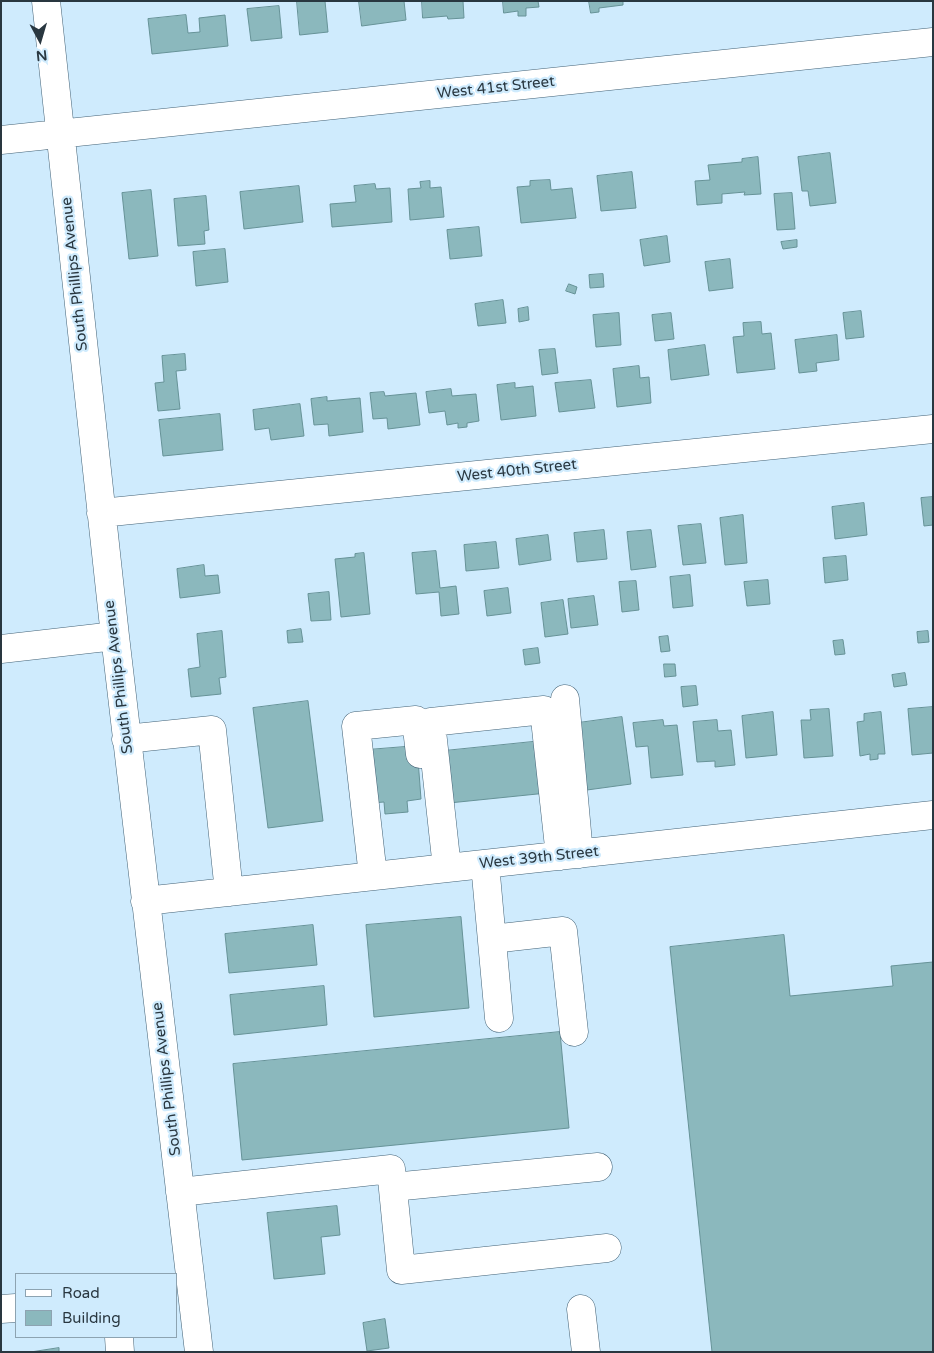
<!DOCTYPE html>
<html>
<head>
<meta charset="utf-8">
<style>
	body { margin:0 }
	#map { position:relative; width:934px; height:1353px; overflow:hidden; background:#cfebfd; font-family:"Varela Round",sans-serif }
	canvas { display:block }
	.frame { position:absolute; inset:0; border:2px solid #293740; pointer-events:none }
	.legend { position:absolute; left:15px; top:1273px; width:162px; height:65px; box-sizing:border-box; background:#cfebfd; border:1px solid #8da3b1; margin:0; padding:6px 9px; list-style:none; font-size:15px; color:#293740 }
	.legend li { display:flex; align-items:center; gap:10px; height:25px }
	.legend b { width:25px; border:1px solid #8da3b1 }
	.north { position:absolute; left:15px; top:15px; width:50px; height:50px; -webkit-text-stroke:4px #cfebfd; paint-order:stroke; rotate:174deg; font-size:14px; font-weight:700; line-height:20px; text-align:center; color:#293740 }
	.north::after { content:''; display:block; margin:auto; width:18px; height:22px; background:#293740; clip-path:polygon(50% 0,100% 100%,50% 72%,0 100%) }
</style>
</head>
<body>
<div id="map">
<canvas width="934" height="1353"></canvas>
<div class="frame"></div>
<ul class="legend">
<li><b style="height:6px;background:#fff"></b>Road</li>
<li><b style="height:14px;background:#8bb8bd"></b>Building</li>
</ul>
<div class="north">N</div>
</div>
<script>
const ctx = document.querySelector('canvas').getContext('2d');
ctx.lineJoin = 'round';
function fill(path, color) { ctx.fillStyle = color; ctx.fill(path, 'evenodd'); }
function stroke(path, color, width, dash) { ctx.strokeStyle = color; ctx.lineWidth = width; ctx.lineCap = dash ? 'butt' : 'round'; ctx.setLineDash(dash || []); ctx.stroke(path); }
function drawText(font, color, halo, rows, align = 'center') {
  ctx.font = font + ' "Varela Round",sans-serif'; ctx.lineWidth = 4.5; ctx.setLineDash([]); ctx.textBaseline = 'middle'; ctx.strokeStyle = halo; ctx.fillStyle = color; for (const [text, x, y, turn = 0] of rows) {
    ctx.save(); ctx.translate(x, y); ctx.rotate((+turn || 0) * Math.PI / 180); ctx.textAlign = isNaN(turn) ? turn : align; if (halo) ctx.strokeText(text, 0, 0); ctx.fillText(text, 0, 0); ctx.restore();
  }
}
const building = new Path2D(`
	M 297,1 L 325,1 L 328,32 L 300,35 Z
	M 359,1 L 404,1 L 406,20 L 362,26 Z
	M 422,1 L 463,1 L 464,18 L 448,19 L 447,16 L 423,18 Z
	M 503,1 L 538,1 L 539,7 L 526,8 L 526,16 L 518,16 L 518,11 L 504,13 Z
	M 589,1 L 623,1 L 623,5 L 599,8 L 599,12 L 591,13 Z
	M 279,6 L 282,38 L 251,41 L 247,9 Z
	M 186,15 L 188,33 L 200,32 L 199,18 L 225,15 L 228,46 L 152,54 L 148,19 Z
	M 830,153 L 836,203 L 810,206 L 808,191 L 802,191 L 798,157 Z
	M 758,157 L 761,194 L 744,195 L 745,192 L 722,194 L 722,203 L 697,205 L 695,181 L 710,180 L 708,165 L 742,162 L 742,159 Z
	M 632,172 L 636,208 L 601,211 L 597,176 Z
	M 550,180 L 551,190 L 572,188 L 576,218 L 521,223 L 517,187 L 530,186 L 530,181 Z
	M 430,181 L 430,188 L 441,187 L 444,217 L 410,220 L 408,189 L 421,188 L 420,182 Z
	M 375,184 L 376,189 L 390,188 L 392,222 L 332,227 L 330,204 L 356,202 L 354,186 Z
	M 299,186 L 303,222 L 244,229 L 240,192 Z
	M 151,190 L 158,256 L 129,259 L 122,193 Z
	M 792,193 L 795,229 L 777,230 L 774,194 Z
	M 206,196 L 209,230 L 204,231 L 205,244 L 178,246 L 174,199 Z
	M 479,227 L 482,256 L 450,259 L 447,230 Z
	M 667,236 L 670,262 L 644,266 L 640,240 Z
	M 797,240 L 797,247 L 783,249 L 781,242 Z
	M 225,249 L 228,282 L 196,286 L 193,252 Z
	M 730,259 L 733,288 L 709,291 L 705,262 Z
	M 603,274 L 604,287 L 590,288 L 589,275 Z
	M 569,284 L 577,287 L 575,294 L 566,291 Z
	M 503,300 L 506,323 L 478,326 L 475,304 Z
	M 528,307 L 529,320 L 519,322 L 518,309 Z
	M 861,311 L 864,337 L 846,339 L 843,313 Z
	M 619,313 L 621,345 L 596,347 L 593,315 Z
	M 671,313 L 674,339 L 655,341 L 652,315 Z
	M 761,322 L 762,334 L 771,333 L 775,369 L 737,373 L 733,337 L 744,336 L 743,323 Z
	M 837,335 L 839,360 L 816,363 L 817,371 L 799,373 L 795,340 Z
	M 705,345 L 709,375 L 671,380 L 668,350 Z
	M 555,349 L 558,373 L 542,375 L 539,350 Z
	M 185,354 L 186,370 L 176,371 L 180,409 L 158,411 L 155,383 L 164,382 L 162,356 Z
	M 639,366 L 640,378 L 649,377 L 651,403 L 617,407 L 613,369 Z
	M 591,380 L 595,408 L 559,412 L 555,383 Z
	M 515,383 L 515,388 L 533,386 L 536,416 L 501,420 L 497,385 Z
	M 451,389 L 452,396 L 476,394 L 479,421 L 467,423 L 467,427 L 458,428 L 458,423 L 447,425 L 445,411 L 429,413 L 426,392 Z
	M 384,392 L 385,396 L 416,393 L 420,425 L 388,429 L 387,418 L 373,419 L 370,393 Z
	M 327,397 L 327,401 L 360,398 L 363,432 L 329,436 L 328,424 L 314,425 L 311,399 Z
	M 300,404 L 304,436 L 271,440 L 269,428 L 255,430 L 253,410 Z
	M 220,414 L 223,450 L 163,456 L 159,420 Z
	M 933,497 L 933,525 L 924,526 L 921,498 Z
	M 864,503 L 867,535 L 835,539 L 832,507 Z
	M 743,515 L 747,563 L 725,565 L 720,518 Z
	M 701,524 L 706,563 L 683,565 L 678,526 Z
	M 604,530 L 607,559 L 577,562 L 574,533 Z
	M 651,530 L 656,567 L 631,570 L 627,532 Z
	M 548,535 L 551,560 L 519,565 L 516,539 Z
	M 496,542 L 499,568 L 466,571 L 464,545 Z
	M 436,551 L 440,588 L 456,586 L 459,614 L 441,616 L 439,592 L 416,594 L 412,553 Z
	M 364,553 L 370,614 L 341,617 L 335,559 L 355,557 L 355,554 Z
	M 846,556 L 848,580 L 825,583 L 823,558 Z
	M 204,565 L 205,576 L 218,575 L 220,593 L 180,598 L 177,569 Z
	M 690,575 L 693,606 L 673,608 L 670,577 Z
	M 768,580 L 770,604 L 747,606 L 744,582 Z
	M 636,581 L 639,610 L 622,612 L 619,582 Z
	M 508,588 L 511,613 L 487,616 L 484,591 Z
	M 329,592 L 331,620 L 311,621 L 308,594 Z
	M 594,596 L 598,625 L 571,628 L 568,599 Z
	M 563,600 L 568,634 L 545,637 L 541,603 Z
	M 301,629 L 303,642 L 288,643 L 287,631 Z
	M 222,631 L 226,677 L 219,678 L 221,694 L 191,697 L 188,669 L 200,667 L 197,634 Z
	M 928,631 L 929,642 L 918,643 L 917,632 Z
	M 668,636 L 670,651 L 661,652 L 659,637 Z
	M 843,640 L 845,654 L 835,655 L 833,641 Z
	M 538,648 L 540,663 L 525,665 L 523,650 Z
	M 664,664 L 675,664 L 676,676 L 665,677 Z
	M 905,673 L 907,685 L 894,687 L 892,675 Z
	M 696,686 L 698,705 L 683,707 L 681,687 Z
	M 308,701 L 323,821 L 268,828 L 253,708 Z
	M 933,707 L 933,753 L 912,755 L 908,709 Z
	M 829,709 L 833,756 L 804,758 L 801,720 L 811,720 L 810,710 Z
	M 773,712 L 777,755 L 746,758 L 742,716 Z
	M 881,712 L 885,754 L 878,754 L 878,759 L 870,760 L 870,754 L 860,756 L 857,722 L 864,721 L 864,714 Z
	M 622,717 L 631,784 L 587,790 L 578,723 Z
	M 663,720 L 664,726 L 677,725 L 683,775 L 651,778 L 648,746 L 636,747 L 633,723 Z
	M 717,720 L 718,731 L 731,730 L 735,765 L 715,767 L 715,761 L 697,762 L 693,722 Z
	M 542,741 L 547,793 L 449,803 L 444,751 Z
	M 417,746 L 421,799 L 407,801 L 408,812 L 385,814 L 384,802 L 371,803 L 367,750 Z
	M 461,917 L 469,1008 L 374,1017 L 366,925 Z
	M 313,925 L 317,965 L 229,973 L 225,934 Z
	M 784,935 L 790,996 L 893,986 L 891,966 L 933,962 L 933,1352 L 712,1352 L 670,947 Z
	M 324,986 L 327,1025 L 234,1035 L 230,995 Z
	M 560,1032 L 569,1128 L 242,1160 L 233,1064 Z
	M 337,1206 L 340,1235 L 321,1237 L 325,1274 L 274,1279 L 267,1213 Z
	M 385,1319 L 389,1348 L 367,1351 L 363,1323 Z
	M 59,1348 L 59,1352 L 31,1352 Z`);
fill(building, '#8bb8bd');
stroke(building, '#669297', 1);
const minor = new Path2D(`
	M 46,1 L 115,636 L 199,1352
	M 1,140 L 933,42
	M 101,513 L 933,429
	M 1,649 L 115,636
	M 565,699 L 579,854
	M 126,739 L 212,730 L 229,892
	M 485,864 L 499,1018
	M 447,868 L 431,722 L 544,710 L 560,856
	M 373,876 L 356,726 L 416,720 L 420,754
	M 145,901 L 933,815
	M 492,939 L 563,931 L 574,1032
	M 393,1187 L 598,1167
	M 180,1192 L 391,1169 L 401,1270 L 607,1248
	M 1,1309 L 16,1308
	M 581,1309 L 586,1352
	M 119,1337 L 120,1352`);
stroke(minor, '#436276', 29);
stroke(minor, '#fff', 28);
drawText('15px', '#293740', '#cfebfd', [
	["West 41st Street",496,88,-6],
	["South Phillips Avenue",75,274,-96],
	["West 40th Street",517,471,-6],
	["South Phillips Avenue",119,677,-97],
	["West 39th Street",539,858,-6],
	["South Phillips Avenue",167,1079,-97]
]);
</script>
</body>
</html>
